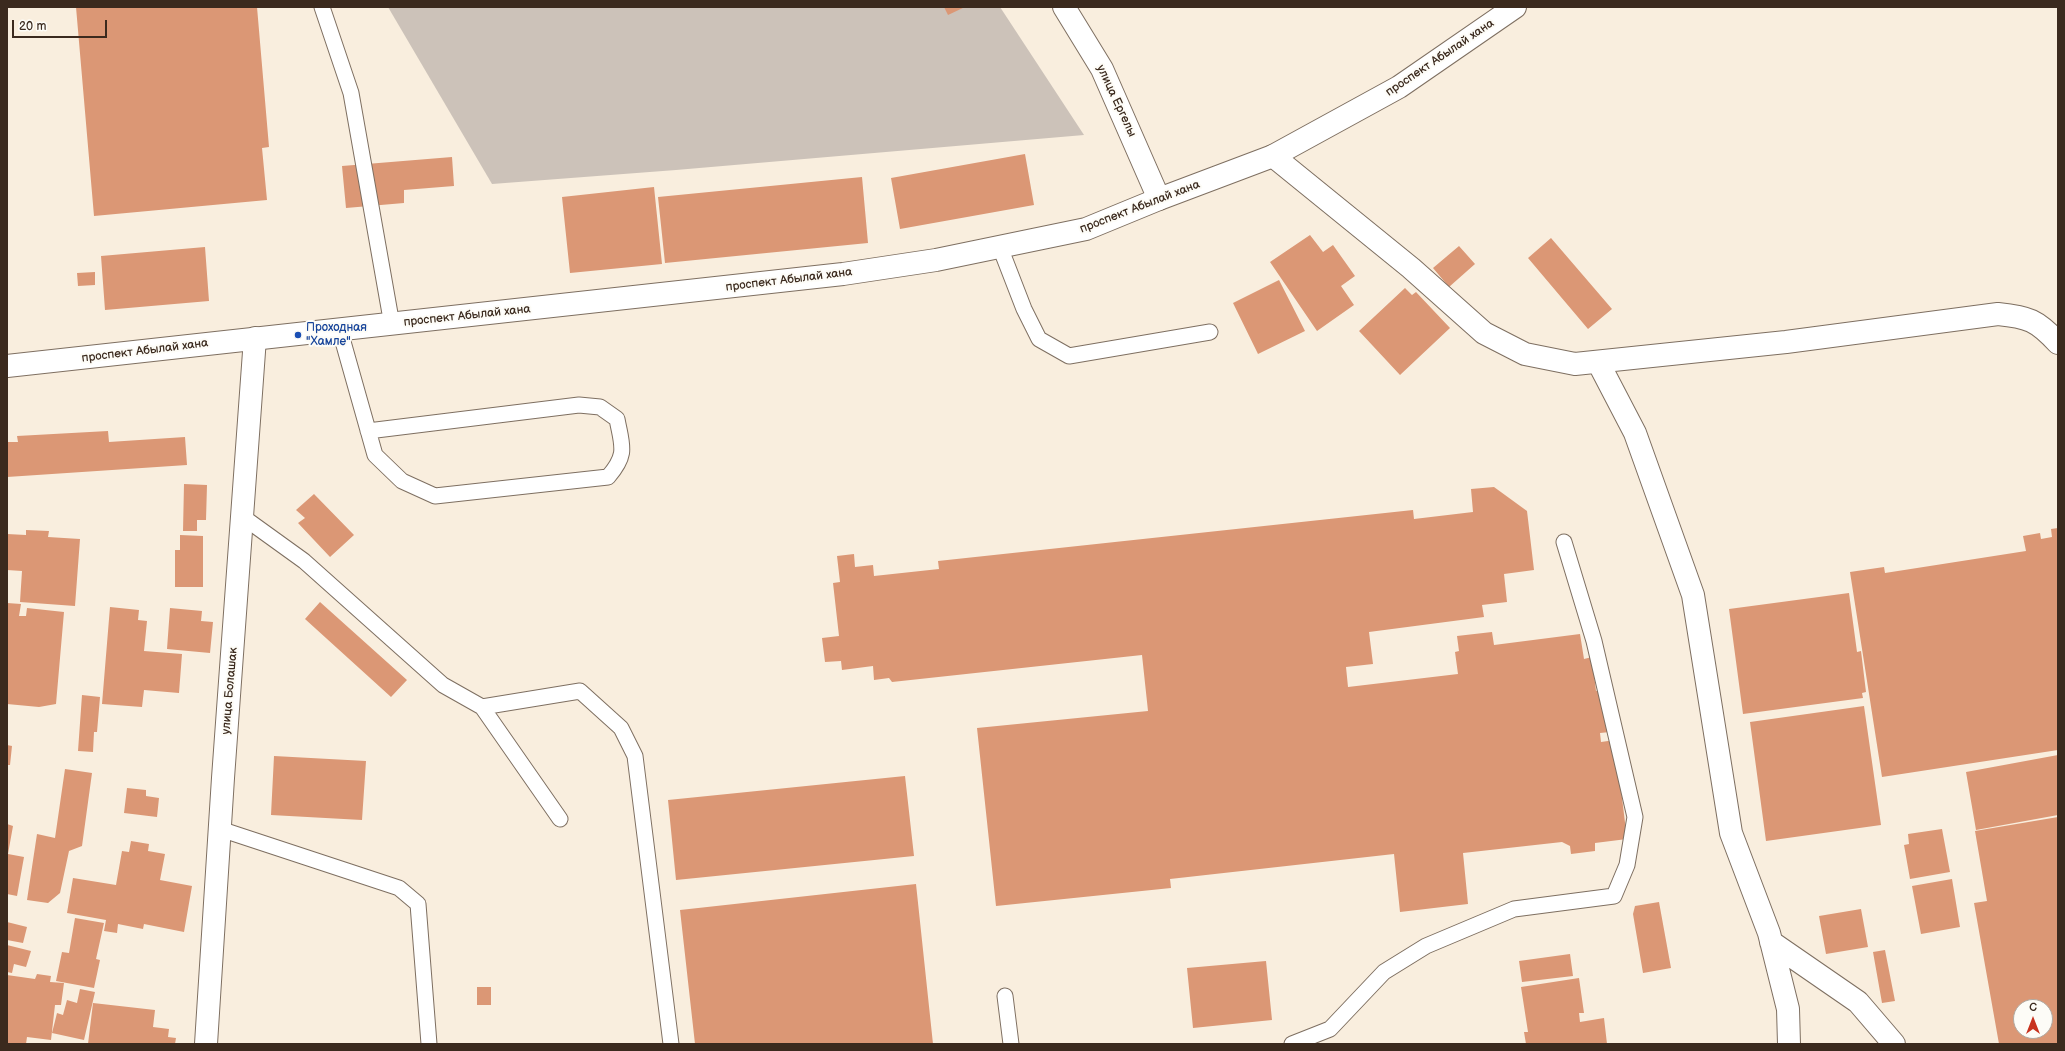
<!DOCTYPE html>
<html>
<head>
<meta charset="utf-8">
<style>
	body { margin:0 }
	#map { position:relative; width:2065px; height:1051px; overflow:hidden; background:#f9eede; font-family:"Balsamiq Sans",sans-serif }
	canvas { display:block }
	.frame { position:absolute; inset:0; border:8px solid #3b2a1e; pointer-events:none }
	.north { position:absolute; left:2013px; top:999px; width:40px; height:40px; box-sizing:border-box; background:#fdfcf7; border:1px solid #afa8a0; border-radius:50%; rotate:0deg; font-size:11px; font-weight:700; line-height:16px; text-align:center; color:#3b2a1e }
	.north::after { content:''; display:block; margin:auto; width:14px; height:18px; background:#c8321e; clip-path:polygon(50% 0,100% 100%,50% 72%,0 100%) }
	.scale { position:absolute; left:12px; top:20px; width:95px; height:18px; box-sizing:border-box; border:2px solid #3b2a1e; border-top:0; padding-left:5px; font-size:12px; line-height:14px; white-space:nowrap; color:#3b2a1e; -webkit-text-stroke:3px #fdfcf7; paint-order:stroke }
</style>
</head>
<body>
<div id="map">
<canvas width="2065" height="1051"></canvas>
<div class="frame"></div>
<div class="north">С</div>
<div class="scale">20 m</div>
</div>
<script>
const ctx = document.querySelector('canvas').getContext('2d');
ctx.lineJoin = 'round';
function fill(path, color) { ctx.fillStyle = color; ctx.fill(path, 'evenodd'); }
function stroke(path, color, width, dash) { ctx.strokeStyle = color; ctx.lineWidth = width; ctx.lineCap = dash ? 'butt' : 'round'; ctx.setLineDash(dash || []); ctx.stroke(path); }
function drawText(font, color, halo, rows, align = 'center') {
  ctx.font = font + ' "Balsamiq Sans",sans-serif'; ctx.lineWidth = 4; ctx.setLineDash([]); ctx.textBaseline = 'middle'; ctx.strokeStyle = halo; ctx.fillStyle = color; for (const [text, x, y, turn = 0] of rows) {
    ctx.save(); ctx.translate(x, y); ctx.rotate((+turn || 0) * Math.PI / 180); ctx.textAlign = isNaN(turn) ? turn : align; if (halo) ctx.strokeText(text, 0, 0); ctx.fillText(text, 0, 0); ctx.restore();
  }
}
fill(new Path2D(`
	M 388,7 L 1000,7 L 1084,135 L 676,170 L 492,184 Z`), '#ccc2b9');
fill(new Path2D(`
	M 76,7 L 257,7 L 269,147 L 262,148 L 267,200 L 94,216 Z
	M 944,7 L 965,7 L 948,15 Z
	M 1025,154 L 1034,205 L 900,229 L 891,178 Z
	M 452,157 L 454,186 L 404,190 L 404,203 L 346,208 L 342,166 Z
	M 862,177 L 868,243 L 665,263 L 658,197 Z
	M 654,187 L 662,264 L 570,273 L 562,197 Z
	M 1310,235 L 1323,252 L 1333,245 L 1355,276 L 1341,286 L 1354,305 L 1317,331 L 1270,262 Z
	M 1551,238 L 1612,309 L 1588,329 L 1528,258 Z
	M 1459,246 L 1475,264 L 1449,287 L 1433,268 Z
	M 205,247 L 209,301 L 105,310 L 101,256 Z
	M 95,272 L 95,285 L 78,286 L 77,273 Z
	M 1279,280 L 1305,331 L 1258,354 L 1233,303 Z
	M 1405,288 L 1412,295 L 1416,292 L 1450,328 L 1400,375 L 1359,331 Z
	M 108,431 L 109,442 L 185,437 L 187,465 L 7,477 L 7,442 L 18,442 L 17,436 Z
	M 184,484 L 207,485 L 206,520 L 197,520 L 197,531 L 183,531 Z
	M 1494,487 L 1527,511 L 1534,570 L 1504,574 L 1507,602 L 1482,605 L 1484,617 L 1369,632 L 1373,664 L 1346,667 L 1348,687 L 1458,674 L 1455,652 L 1459,651 L 1457,636 L 1492,632 L 1494,645 L 1580,634 L 1584,659 L 1592,657 L 1596,691 L 1605,689 L 1610,732 L 1600,733 L 1601,742 L 1615,740 L 1627,839 L 1595,843 L 1595,851 L 1571,854 L 1570,846 L 1562,842 L 1463,853 L 1468,904 L 1400,912 L 1394,854 L 1170,879 L 1171,888 L 996,906 L 977,728 L 1148,711 L 1142,655 L 892,682 L 889,678 L 874,680 L 873,666 L 842,670 L 841,661 L 825,662 L 822,638 L 839,636 L 833,583 L 840,582 L 837,556 L 854,554 L 855,567 L 873,565 L 874,576 L 939,569 L 938,561 L 1413,510 L 1414,519 L 1473,512 L 1471,489 Z
	M 314,494 L 354,535 L 330,557 L 298,523 L 305,518 L 296,510 Z
	M 2058,528 L 2058,750 L 1882,777 L 1850,572 L 1884,567 L 1885,573 L 2026,551 L 2023,536 L 2040,533 L 2041,539 L 2052,537 L 2051,529 Z
	M 26,530 L 49,531 L 48,537 L 80,539 L 75,606 L 20,602 L 22,571 L 7,570 L 7,534 L 26,535 Z
	M 180,535 L 203,536 L 203,587 L 175,587 L 175,550 L 180,550 Z
	M 1849,593 L 1857,652 L 1861,651 L 1866,692 L 1862,693 L 1863,698 L 1743,714 L 1729,609 Z
	M 320,602 L 407,680 L 391,697 L 305,619 Z
	M 7,603 L 21,604 L 19,616 L 26,616 L 27,608 L 64,612 L 56,704 L 39,707 L 7,704 Z
	M 110,607 L 139,610 L 138,620 L 147,621 L 144,651 L 182,654 L 179,693 L 144,690 L 142,707 L 102,704 Z
	M 170,608 L 202,611 L 201,621 L 213,622 L 210,653 L 167,649 Z
	M 82,695 L 100,697 L 97,732 L 94,732 L 93,752 L 78,751 Z
	M 1864,706 L 1881,825 L 1766,841 L 1750,722 Z
	M 7,745 L 12,746 L 10,765 L 7,765 Z
	M 2058,755 L 2058,815 L 1976,830 L 1966,772 Z
	M 274,756 L 366,761 L 362,820 L 271,815 Z
	M 65,769 L 92,773 L 82,846 L 69,851 L 60,893 L 48,903 L 27,900 L 37,834 L 55,838 Z
	M 905,776 L 914,856 L 676,880 L 668,800 Z
	M 127,788 L 146,790 L 146,796 L 159,798 L 157,817 L 124,813 Z
	M 2058,817 L 2058,1044 L 1999,1044 L 1974,903 L 1987,901 L 1975,831 ZM 2021,1007 L 2045,1007 L 2045,1031 L 2021,1031 Z
	M 7,824 L 13,826 L 8,854 L 24,857 L 17,896 L 7,894 Z
	M 1942,829 L 1950,872 L 1910,879 L 1904,845 L 1909,844 L 1908,834 Z
	M 131,841 L 149,844 L 148,851 L 165,854 L 160,880 L 192,886 L 184,932 L 144,924 L 143,929 L 118,924 L 117,933 L 104,931 L 106,920 L 67,913 L 73,878 L 116,885 L 122,851 L 129,852 Z
	M 1952,879 L 1960,927 L 1921,934 L 1912,886 Z
	M 916,884 L 933,1044 L 695,1044 L 680,910 Z
	M 1659,902 L 1671,968 L 1643,973 L 1633,914 L 1635,906 Z
	M 1861,909 L 1868,947 L 1826,954 L 1819,916 Z
	M 75,918 L 104,923 L 96,959 L 100,960 L 94,988 L 56,981 L 62,952 L 69,953 Z
	M 7,922 L 27,927 L 23,943 L 7,940 Z
	M 7,945 L 31,951 L 26,967 L 14,964 L 12,973 L 7,972 Z
	M 1885,950 L 1895,1001 L 1882,1003 L 1873,952 Z
	M 1570,954 L 1573,976 L 1522,982 L 1519,961 Z
	M 1266,961 L 1272,1020 L 1193,1028 L 1187,968 Z
	M 37,974 L 51,976 L 50,982 L 64,983 L 61,1005 L 55,1005 L 51,1040 L 27,1037 L 26,1044 L 7,1044 L 7,975 L 35,979 Z
	M 1579,978 L 1584,1013 L 1579,1013 L 1580,1022 L 1604,1018 L 1607,1044 L 1526,1044 L 1524,1032 L 1528,1032 L 1521,987 Z
	M 477,987 L 491,987 L 491,1005 L 477,1005 Z
	M 80,989 L 95,992 L 84,1040 L 52,1033 L 57,1013 L 63,1015 L 67,1000 L 77,1003 Z
	M 93,1003 L 155,1010 L 153,1027 L 169,1029 L 168,1037 L 176,1038 L 175,1044 L 88,1044 Z`), '#db9775');
const service = new Path2D(`
	M 322,7 L 351,93 L 392,325
	M 1000,247 L 1024,309 L 1039,339 L 1069,356 L 1210,332
	M 340,331 L 375,455 L 402,481 L 435,496 L 608,477 C 628,454 622,446 617,419 L 600,407 L 579,405 L 368,431
	M 243,517 L 304,561 L 443,685 L 482,707 L 580,691 L 621,728 L 635,756 L 671,1044
	M 482,707 L 560,819
	M 220,829 L 399,888 L 418,904 L 429,1044
	M 1005,996 L 1011,1044
	M 1292,1044 L 1330,1029 L 1384,972 L 1426,946 L 1514,909 L 1614,896 L 1627,865 L 1635,817 L 1594,641 L 1564,542`);
const minor = new Path2D(`
	M 1064,7 L 1102,69 L 1159,199
	M 1273,156 L 1411,268 L 1484,333 L 1525,354 L 1575,364 L 1786,342 L 1998,314 C 2028,317 2037,320 2058,343
	M 1598,362 L 1635,433 L 1693,595 L 1731,833 L 1769,933 L 1788,1009 L 1789,1044
	M 1771,942 L 1858,1002 L 1894,1044
	M 206,1044 L 223,778 L 255,338`);
const secondary = new Path2D(`
	M 7,366 L 843,274 L 936,260 L 1086,229 L 1159,199 L 1273,156 L 1399,87 L 1515,7`);
stroke(service, '#7e6f61', 17);
stroke(minor, '#7e6f61', 24);
stroke(secondary, '#7e6f61', 24);
stroke(service, '#fff', 15);
stroke(minor, '#fff', 22);
stroke(secondary, '#fff', 22);
for (const [x, y, r, color] of [
	[298,335,4,"#1a4fb4"]
]) { const dot = new Path2D(); dot.arc(x, y, r, 0, 2 * Math.PI); ctx.fillStyle = color; ctx.fill(dot); stroke(dot, '#fdfcf7', 1.5); }
drawText('12px', '#3b2a1e', '#fdfcf7', [
	["проспект Абылай хана",1440,58,-34],
	["улица Ергелы",1116,101,65],
	["проспект Абылай хана",1140,207,-21],
	["проспект Абылай хана",789,280,-7],
	["проспект Абылай хана",467,316,-6],
	["проспект Абылай хана",145,351,-7],
	["улица Болашак",230,691,-85]
]);
drawText('12px', '#164399', '#fdfcf7', [
	["Проходная",306,328],
	["\"Хамле\"",306,342]
], 'left');
</script>
</body>
</html>
